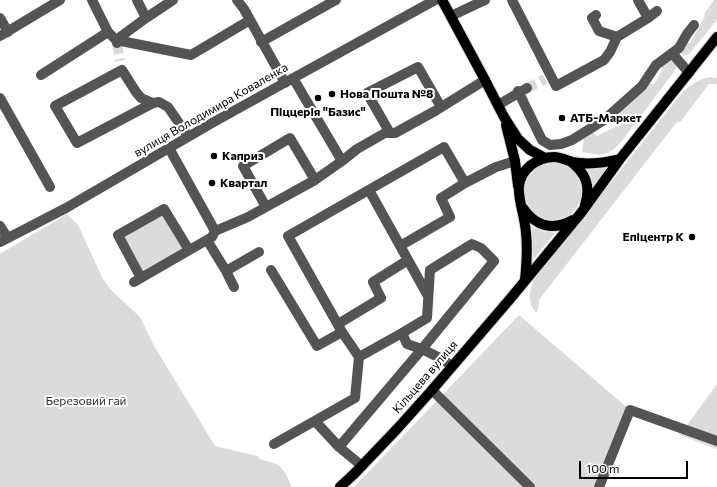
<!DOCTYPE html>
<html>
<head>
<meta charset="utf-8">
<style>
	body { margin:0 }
	#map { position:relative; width:717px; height:487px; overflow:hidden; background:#fff; font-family:Commissioner,sans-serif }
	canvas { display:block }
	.scale { position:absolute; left:579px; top:461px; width:109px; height:18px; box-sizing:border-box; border:2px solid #000; border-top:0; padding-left:5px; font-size:12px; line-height:14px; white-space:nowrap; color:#000; -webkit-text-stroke:3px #fff; paint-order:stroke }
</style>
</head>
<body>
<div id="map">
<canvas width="717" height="487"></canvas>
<div class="scale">100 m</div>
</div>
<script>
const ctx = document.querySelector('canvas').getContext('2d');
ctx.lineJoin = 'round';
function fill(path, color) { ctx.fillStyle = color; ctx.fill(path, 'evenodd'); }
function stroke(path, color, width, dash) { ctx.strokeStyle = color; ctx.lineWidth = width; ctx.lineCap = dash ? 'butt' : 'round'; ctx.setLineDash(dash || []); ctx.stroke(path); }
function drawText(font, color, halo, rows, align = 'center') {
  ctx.font = font + ' Commissioner,sans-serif'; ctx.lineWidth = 4; ctx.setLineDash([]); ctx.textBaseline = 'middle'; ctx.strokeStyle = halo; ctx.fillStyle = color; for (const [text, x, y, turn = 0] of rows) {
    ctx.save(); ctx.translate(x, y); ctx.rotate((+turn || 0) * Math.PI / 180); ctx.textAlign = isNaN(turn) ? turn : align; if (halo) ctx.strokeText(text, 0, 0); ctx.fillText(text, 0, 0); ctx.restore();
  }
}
fill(new Path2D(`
	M 714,0 L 717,0 L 717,20 L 689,54 L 686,55 L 682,54 L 681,52 L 688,43 L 691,42 L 705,16 L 704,14 Z
	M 667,60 L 673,60 L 677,65 L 674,72 L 621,142 L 614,149 L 608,153 L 600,155 L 582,152 L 584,137 L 593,132 L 597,136 L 623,123 L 619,110 L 650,84 L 654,84 L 663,70 L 660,65 Z
	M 709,77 L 717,78 L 717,84 L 709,84 L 681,121 L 676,123 L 542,296 L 539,300 L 538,310 L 536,313 C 527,303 529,289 534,279 L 681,94 C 690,85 696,81 709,77 Z
	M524 191a29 29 0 1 1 58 0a29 29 0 1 1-58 0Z
	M 586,167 L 606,168 L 593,187 L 590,176 Z
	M 67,214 L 78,225 L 103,279 L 110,289 L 140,317 L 153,344 L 215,446 L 258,456 L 260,459 L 279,465 L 286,474 L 291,485 L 291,487 L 0,487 L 0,254 Z
	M 163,214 L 184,248 L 143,273 L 124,239 L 125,235 Z
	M 532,227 L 542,231 L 555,233 L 533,260 Z
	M 519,315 L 630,410 L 601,487 L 354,487 Z
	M 717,384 L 717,449 L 680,435 Z`), '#dbdbdb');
stroke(new Path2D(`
	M 117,44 L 120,61
	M 527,88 L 545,79`), '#d9d9d9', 10, [10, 5]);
const major = new Path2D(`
	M 442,0 L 485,80 L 504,117 L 518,139 L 530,150 L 545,158
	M 506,125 L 515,161 L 518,186
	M 570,161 C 586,173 591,186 585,205
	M 523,208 C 536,227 553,231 573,220
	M 525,280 C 527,261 528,243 525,225 C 522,203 510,182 531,165 C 538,160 546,157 554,157 C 560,157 566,160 572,162 C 588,165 604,163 620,159
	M 340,487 L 355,473 L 397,429 L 432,390 L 510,299 L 581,213 L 620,159 L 717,37`);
stroke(major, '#dbdbdb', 12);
stroke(new Path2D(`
	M 137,0 L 146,18 L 173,0
	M 237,0 L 244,9 L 285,83
	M 512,0 L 556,86 L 604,60 L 610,52 L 617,37
	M 638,0 L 648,18
	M 596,15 L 592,18 L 599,31 L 617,37 L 648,18 L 657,11
	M 451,16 L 485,0
	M 0,18 L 8,32
	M 108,32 L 116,40 L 191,55 L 250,20
	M 0,36 L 60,0
	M 261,42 L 336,0
	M 117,43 L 116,40 L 146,18
	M 672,53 L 689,73
	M 41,75 L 108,32 L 92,0
	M 293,78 L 342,161
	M 518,91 L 542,140 L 550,145 L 561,144 L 572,140 L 604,120 L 642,86 L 656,65 L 679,48 L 687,34 L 694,25
	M 0,98 L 50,187
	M 153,103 L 77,143 L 55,106 L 122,70 L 136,92 L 141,98 L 153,103 L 159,102 L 168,107 L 188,136
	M 498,105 L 527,88
	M 390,133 L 367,93 L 418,67 L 441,107
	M 169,148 L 215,231
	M 369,190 L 428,296
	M 266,207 L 243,166 L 290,138 L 315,180
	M 0,226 L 7,237
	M 207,240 L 226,271 L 259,252
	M 0,242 L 66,208 L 212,123 L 277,87 L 435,0
	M 400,246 L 450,217 L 441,198 L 465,183 L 496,167 L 515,161
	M 271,270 L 317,346 L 342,332 L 359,357 L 402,333 L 407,344 L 422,349 L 494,261 L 481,248 L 472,244 L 430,270 L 427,318 L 402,333
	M 226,271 L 234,287
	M 141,278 L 118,235 L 164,209 L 189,250
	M 134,282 L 212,237 L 215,231 L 248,217 L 266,207 L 315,180 L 342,161 L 357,149 L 385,133 L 395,133 L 435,111 L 485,80
	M 338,324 L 381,298 L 373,282 L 408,260
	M 342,332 L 288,236 L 444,147 L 465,183
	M 432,390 L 530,487
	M 315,421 L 339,447
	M 274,444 L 355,398 L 359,357
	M 362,466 L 339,447 L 422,349 L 442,359 L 452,366
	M 599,487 L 630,410 L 717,441`), '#545454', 10);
stroke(major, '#000', 10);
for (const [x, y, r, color] of [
	[332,94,4,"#000"],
	[318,98,4,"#000"],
	[562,118,4,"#000"],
	[214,156,4,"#000"],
	[212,183,4,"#000"],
	[692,237,4,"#000"]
]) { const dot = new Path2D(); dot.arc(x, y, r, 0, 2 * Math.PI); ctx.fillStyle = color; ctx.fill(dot); stroke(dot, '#fff', 1.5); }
drawText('bold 12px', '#000', '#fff', [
	["Нова Пошта №8",340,94],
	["Піццерія \"Базис\"",318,112,"center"],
	["АТБ-Маркет",570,118],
	["Каприз",222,156],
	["Квартал",220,183],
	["Епіцентр К",684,237,"right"]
], 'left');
drawText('12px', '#000', '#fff', [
	["вулиця Володимира Коваленка",211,110,-30],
	["Кільцева вулиця",425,377,-49]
]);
drawText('12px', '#323232', '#fff', [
	["Березовий гай",86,401]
]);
</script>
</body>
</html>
